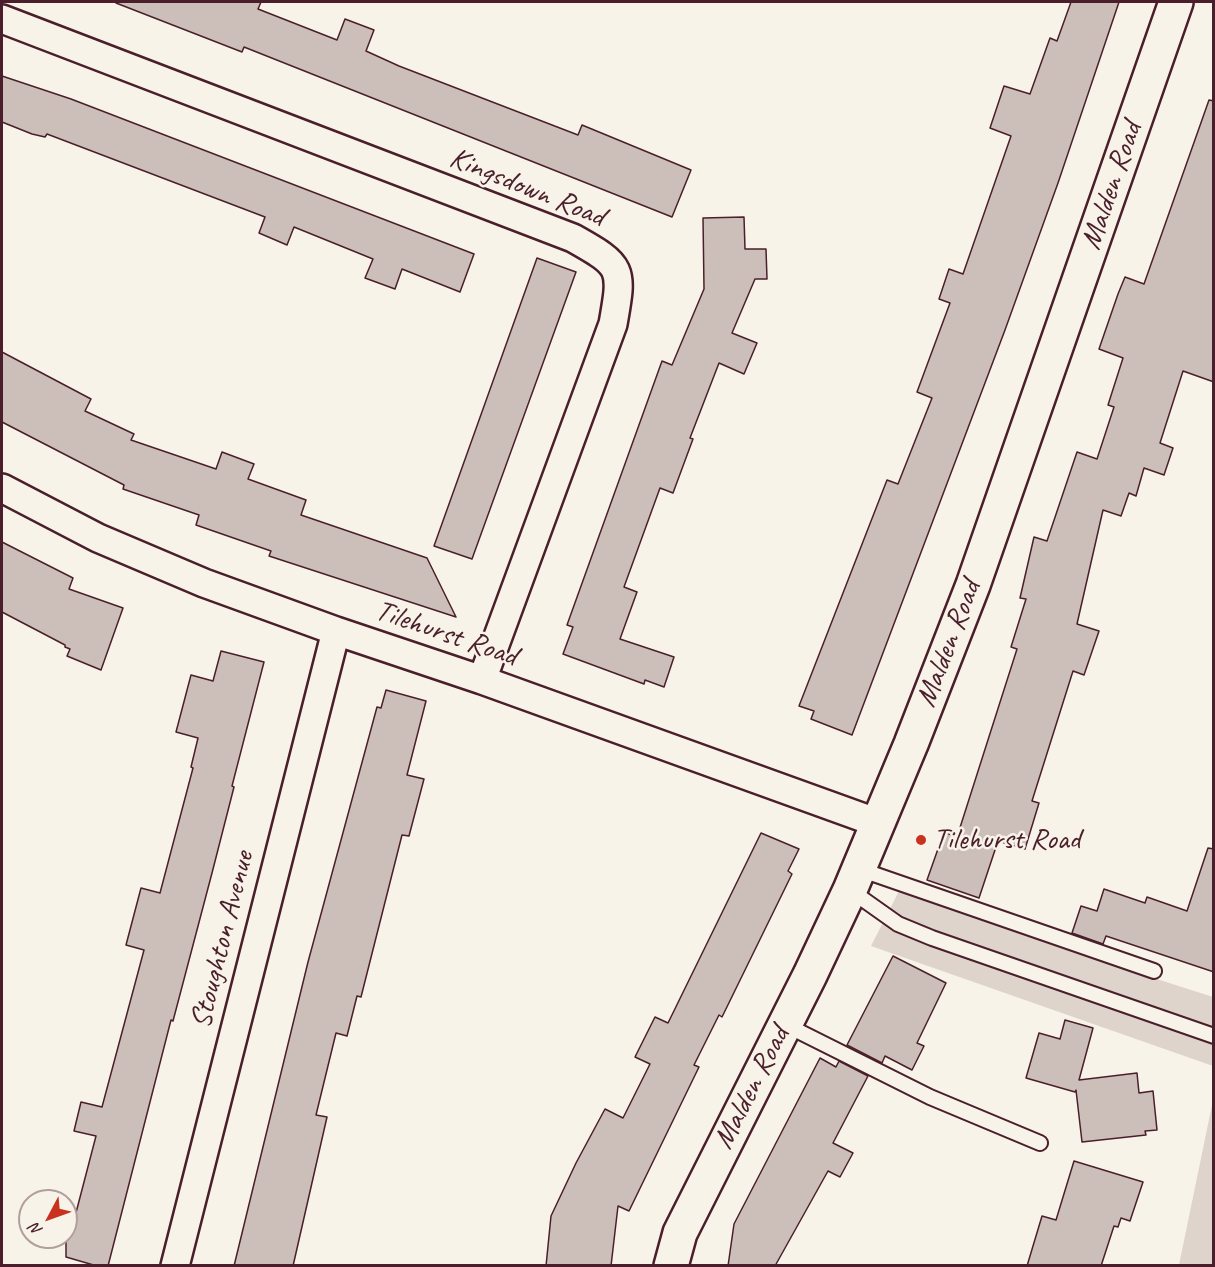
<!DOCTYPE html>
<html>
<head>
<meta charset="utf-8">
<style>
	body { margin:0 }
	#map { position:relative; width:1215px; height:1267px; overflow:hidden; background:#f7f3e8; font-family:Caveat,sans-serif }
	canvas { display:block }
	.frame { position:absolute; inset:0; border:3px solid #4a1f2b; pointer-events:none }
	.north { position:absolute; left:18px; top:1189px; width:60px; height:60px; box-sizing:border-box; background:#f7f3e8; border:2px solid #b29e9c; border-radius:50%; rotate:229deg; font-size:16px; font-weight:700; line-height:24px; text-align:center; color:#4a1f2b }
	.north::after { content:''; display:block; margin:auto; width:21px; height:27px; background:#c8321e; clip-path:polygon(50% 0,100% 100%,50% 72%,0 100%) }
</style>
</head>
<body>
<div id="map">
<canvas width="1215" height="1267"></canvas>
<div class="frame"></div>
<div class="north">N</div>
</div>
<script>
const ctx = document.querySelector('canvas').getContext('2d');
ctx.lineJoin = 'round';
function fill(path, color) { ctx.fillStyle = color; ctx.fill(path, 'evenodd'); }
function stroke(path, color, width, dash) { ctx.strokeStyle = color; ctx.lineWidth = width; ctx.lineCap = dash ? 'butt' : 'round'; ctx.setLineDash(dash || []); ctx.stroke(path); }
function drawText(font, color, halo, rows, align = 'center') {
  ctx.font = font + ' Caveat,sans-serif'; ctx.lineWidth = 5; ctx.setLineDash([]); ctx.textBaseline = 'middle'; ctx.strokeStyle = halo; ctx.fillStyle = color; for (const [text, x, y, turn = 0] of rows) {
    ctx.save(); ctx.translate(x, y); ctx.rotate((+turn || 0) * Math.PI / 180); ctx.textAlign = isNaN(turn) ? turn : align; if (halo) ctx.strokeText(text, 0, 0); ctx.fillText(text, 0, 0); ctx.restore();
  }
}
fill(new Path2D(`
	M 900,889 L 1069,951 L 1213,997 L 1213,1066 L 871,946 Z
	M 1213,1100 L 1213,1265 L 1179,1265 Z`), '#ded4cc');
const building = new Path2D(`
	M 117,2 L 261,2 L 258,9 L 337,40 L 345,19 L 374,30 L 366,51 L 399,66 L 578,135 L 582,125 L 691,170 L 672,217 L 244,47 L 242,52 L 116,3 Z
	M 1071,2 L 1119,2 L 1058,183 L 1005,330 L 852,735 L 811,719 L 814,711 L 799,706 L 887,480 L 898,484 L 932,398 L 917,392 L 950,303 L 939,299 L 949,269 L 963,274 L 1011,136 L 990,128 L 1004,86 L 1030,94 L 1050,38 L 1057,41 Z
	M 2,76 L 71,99 L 474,254 L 460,292 L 402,269 L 395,289 L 365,278 L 373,259 L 294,227 L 287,245 L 259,233 L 265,217 L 47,134 L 45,137 L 32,134 L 2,122 Z
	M 1209,100 L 1214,101 L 1214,382 L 1183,371 L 1160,443 L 1173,448 L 1164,475 L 1144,468 L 1136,496 L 1129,493 L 1121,516 L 1103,510 L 1077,624 L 1099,631 L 1084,675 L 1073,671 L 1032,801 L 1039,803 L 1025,849 L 998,841 L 979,898 L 927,880 L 944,832 L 957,837 L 1017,649 L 1011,647 L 1026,599 L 1020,598 L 1034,537 L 1047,541 L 1077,452 L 1097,459 L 1114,407 L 1108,405 L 1123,358 L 1099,349 L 1118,294 L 1125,277 L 1144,284 Z
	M 744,217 L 745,249 L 766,249 L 767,279 L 755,279 L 732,333 L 757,343 L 744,374 L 719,363 L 690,438 L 693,439 L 673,493 L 660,488 L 624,587 L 637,592 L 620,639 L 674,657 L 664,687 L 645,680 L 644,684 L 563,654 L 573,627 L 567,625 L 662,361 L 672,365 L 704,289 L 703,218 Z
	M 537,258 L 576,272 L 472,559 L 434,546 Z
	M 2,352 L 91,399 L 85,411 L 134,434 L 131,440 L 216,469 L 222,452 L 254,464 L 248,479 L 306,500 L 301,515 L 427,558 L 456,617 L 269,556 L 271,551 L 196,525 L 199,515 L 123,489 L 124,485 L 2,422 Z
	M 2,542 L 73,578 L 69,589 L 123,608 L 101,670 L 67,656 L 70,649 L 65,647 L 65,645 L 2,612 Z
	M 221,651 L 264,662 L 232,786 L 234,787 L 212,873 L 173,1021 L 171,1020 L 108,1266 L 97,1266 L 66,1257 L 66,1226 L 72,1228 L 96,1136 L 74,1131 L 81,1102 L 102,1107 L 144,950 L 126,945 L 141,888 L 160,893 L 193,768 L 191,767 L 198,738 L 176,732 L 191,675 L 213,681 Z
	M 386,690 L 426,701 L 407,775 L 424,779 L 409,836 L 402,835 L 361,997 L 357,996 L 347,1036 L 336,1033 L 316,1115 L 327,1117 L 293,1266 L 234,1266 L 308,962 L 377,707 L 381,708 Z
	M 761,833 L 799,849 L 788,871 L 792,874 L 722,1017 L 719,1015 L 694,1065 L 699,1067 L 629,1211 L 618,1206 L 611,1266 L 546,1266 L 551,1216 L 576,1163 L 605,1109 L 623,1118 L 650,1064 L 635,1057 L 655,1017 L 668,1023 Z
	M 1208,848 L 1214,849 L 1214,972 L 1106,936 L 1103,944 L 1072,933 L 1081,906 L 1097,911 L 1104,889 L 1145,903 L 1147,897 L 1187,911 Z
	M 893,956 L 946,983 L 917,1043 L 924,1046 L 912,1070 L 885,1056 L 882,1063 L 847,1045 Z
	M 1065,1020 L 1093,1028 L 1079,1080 L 1137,1073 L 1139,1093 L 1153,1091 L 1157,1130 L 1145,1131 L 1146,1135 L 1082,1142 L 1076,1090 L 1075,1092 L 1026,1078 L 1039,1033 L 1060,1039 Z
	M 820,1058 L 836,1067 L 839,1061 L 868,1076 L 833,1143 L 853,1153 L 840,1177 L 828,1171 L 775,1266 L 728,1266 L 734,1224 Z
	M 1074,1161 L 1143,1182 L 1130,1221 L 1121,1218 L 1118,1227 L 1114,1226 L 1101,1266 L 1027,1266 L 1042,1216 L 1056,1220 Z`);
fill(building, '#ccbfb9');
stroke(building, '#4a1f2b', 1.5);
const lane = new Path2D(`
	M 859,869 L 1154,971
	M 850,890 L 898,924 L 932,938 L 1214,1036
	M 784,1024 L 930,1097 L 1040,1143`);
const street = new Path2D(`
	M 2,19 L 573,238 C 623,266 623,268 613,324 L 482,680
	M 2,488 L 98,538 L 204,583 L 336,631 L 482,680 L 878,823
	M 175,1266 L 336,631`);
const primary = new Path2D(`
	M 671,1266 L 680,1233 L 810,975 L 850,890 L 911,744 L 973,585 L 1176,2`);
stroke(lane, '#4a1f2b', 18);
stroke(street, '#4a1f2b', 32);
stroke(primary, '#4a1f2b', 38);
stroke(lane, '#f7f3e8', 14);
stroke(street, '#f7f3e8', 27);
stroke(primary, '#f7f3e8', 33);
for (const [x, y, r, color] of [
	[921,840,6,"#c8321e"]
]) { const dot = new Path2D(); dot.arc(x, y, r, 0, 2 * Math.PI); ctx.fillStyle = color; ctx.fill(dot); stroke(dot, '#f7f3e8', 2); }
drawText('30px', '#4a1f2b', '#f7f3e8', [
	["Malden Road",1112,186,-71],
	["Kingsdown Road",527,188,22],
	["Tilehurst Road",446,634,19],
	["Malden Road",949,644,-69],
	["Stoughton Avenue",223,940,-76],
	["Malden Road",752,1088,-63]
]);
drawText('30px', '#4a1f2b', '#f7f3e8', [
	["Tilehurst Road",933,840]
], 'left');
</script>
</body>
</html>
